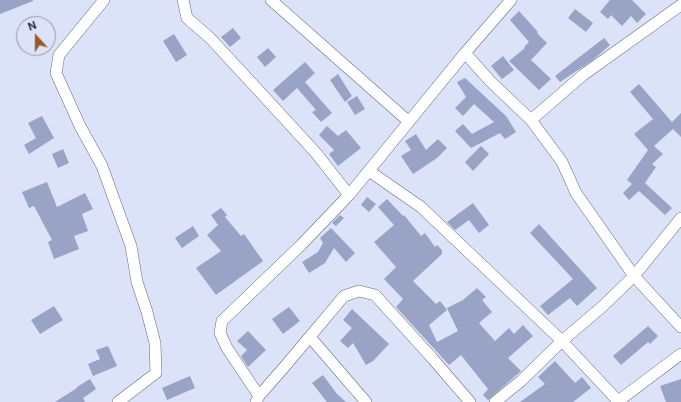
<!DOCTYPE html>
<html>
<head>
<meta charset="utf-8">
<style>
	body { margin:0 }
	#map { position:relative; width:681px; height:402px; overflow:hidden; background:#dce2f7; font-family:"DM Sans",sans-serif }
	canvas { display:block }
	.north { position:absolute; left:16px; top:16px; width:40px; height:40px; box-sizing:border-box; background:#dce2f7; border:1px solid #9398a7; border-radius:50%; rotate:339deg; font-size:11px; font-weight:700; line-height:16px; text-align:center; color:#25282f }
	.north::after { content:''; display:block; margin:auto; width:14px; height:18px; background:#995923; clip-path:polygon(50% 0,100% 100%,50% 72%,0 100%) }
</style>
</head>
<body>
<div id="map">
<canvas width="681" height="402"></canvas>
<div class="north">N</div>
</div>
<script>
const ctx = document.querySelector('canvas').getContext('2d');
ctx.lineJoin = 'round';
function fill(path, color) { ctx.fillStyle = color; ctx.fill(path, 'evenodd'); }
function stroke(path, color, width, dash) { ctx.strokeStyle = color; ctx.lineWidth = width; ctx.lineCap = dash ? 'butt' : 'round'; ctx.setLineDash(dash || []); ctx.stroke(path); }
fill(new Path2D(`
	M 0,0 L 33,0 L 33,1 L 0,14 Z
	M 610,0 L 632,0 L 646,14 L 637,23 L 631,16 L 622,26 L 611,15 L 608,19 L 600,12 Z
	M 575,9 L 593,23 L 586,32 L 568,18 Z
	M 519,11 L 538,32 L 537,33 L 547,43 L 531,60 L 551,79 L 539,90 L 509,61 L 525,48 L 524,47 L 529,42 L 510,20 Z
	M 233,28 L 241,38 L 230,47 L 221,37 Z
	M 174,34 L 187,55 L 176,62 L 163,41 Z
	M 604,38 L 610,45 L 593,60 L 560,82 L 555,76 Z
	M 268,48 L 276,57 L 265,67 L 257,57 Z
	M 503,56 L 514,70 L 502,79 L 491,66 Z
	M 305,62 L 315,73 L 305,82 L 332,113 L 321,122 L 312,112 L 316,110 L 297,88 L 283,101 L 273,90 Z
	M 338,74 L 352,96 L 345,102 L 330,80 Z
	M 465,78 L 506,116 L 516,132 L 505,139 L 500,133 L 471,148 L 455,131 L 463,124 L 472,134 L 494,122 L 474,104 L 463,116 L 455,108 L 466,97 L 457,82 Z
	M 639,84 L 672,122 L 681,113 L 681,137 L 673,129 L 654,146 L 663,154 L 652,164 L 656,167 L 645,183 L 672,208 L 665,215 L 639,191 L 629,200 L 623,193 L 632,184 L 627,180 L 648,150 L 634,134 L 653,119 L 630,92 Z
	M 357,96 L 365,109 L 355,115 L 347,102 Z
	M 42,116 L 54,138 L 29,154 L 24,145 L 36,138 L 28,123 Z
	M 327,126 L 338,136 L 346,130 L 361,148 L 338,166 L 329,154 L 334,150 L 319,135 Z
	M 416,134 L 426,150 L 438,139 L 447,148 L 437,158 L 413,174 L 401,156 L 411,150 L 405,141 Z
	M 481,146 L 489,154 L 473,171 L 465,162 Z
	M 63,149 L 69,163 L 58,168 L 52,154 Z
	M 47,182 L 57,207 L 85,193 L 93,209 L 82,214 L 88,231 L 74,236 L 79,249 L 54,259 L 48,242 L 52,240 L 34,206 L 29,208 L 22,192 Z
	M 367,197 L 376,204 L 369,212 L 361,205 Z
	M 387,199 L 403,216 L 404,215 L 421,236 L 425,233 L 435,247 L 437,245 L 442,250 L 442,254 L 413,281 L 436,304 L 440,301 L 447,310 L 429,325 L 437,342 L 458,331 L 447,308 L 463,300 L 477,288 L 486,297 L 482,300 L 492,312 L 479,323 L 495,341 L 509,328 L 514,334 L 523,325 L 533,336 L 508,358 L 521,371 L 488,400 L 483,395 L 488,389 L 461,355 L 449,365 L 396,307 L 403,299 L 384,279 L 396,267 L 374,242 L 394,225 L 378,207 Z
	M 473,203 L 489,225 L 479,233 L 469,220 L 455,230 L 447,222 Z
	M 221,208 L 227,215 L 225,217 L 241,236 L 244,234 L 263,261 L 216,295 L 196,268 L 221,251 L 207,235 L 218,225 L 211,215 Z
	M 340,215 L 344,218 L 336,226 L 332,223 Z
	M 539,224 L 597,288 L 577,306 L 570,298 L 548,315 L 540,306 L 573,279 L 530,233 Z
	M 193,226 L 199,236 L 182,248 L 175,238 Z
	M 331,228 L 355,253 L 346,262 L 334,248 L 325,263 L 309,273 L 302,262 L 318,252 L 323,243 L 320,238 Z
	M 54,306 L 63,320 L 40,334 L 31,320 Z
	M 289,307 L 300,321 L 283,334 L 272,319 Z
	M 352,309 L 389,344 L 373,361 L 366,365 L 353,343 L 348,348 L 340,341 L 352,328 L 343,320 Z
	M 648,326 L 658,336 L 650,344 L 648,342 L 621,365 L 613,356 Z
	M 248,331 L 266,350 L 248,367 L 241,356 L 247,350 L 237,341 Z
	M 108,346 L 117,366 L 93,376 L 88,364 L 100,359 L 96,350 Z
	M 555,361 L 575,383 L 582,377 L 591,388 L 573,402 L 520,402 L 545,384 L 538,377 Z
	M 323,375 L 337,394 L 346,402 L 327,402 L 312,383 Z
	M 190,376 L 195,388 L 167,400 L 162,388 Z
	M 90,379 L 96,389 L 83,398 L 85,402 L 55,402 L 77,388 L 77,387 Z
	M 681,379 L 681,402 L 666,402 L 660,386 Z`), '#98a3c6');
const minor = new Path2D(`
	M 104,0 L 59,55 L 56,73 L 80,126 L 102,166 L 131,246 L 137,282 L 147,312 L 155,343 L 156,373 L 118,402
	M 183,0 L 187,18 L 210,38 L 260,92 L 316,153 L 349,195
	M 271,0 L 408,121
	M 465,53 L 490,81 L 531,120 L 562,162 L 576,193 L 634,276 L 681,327
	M 531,120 L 583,75 L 681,5
	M 369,171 L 421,207 L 562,341 L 618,401
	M 310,337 L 366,402
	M 259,396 L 286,365 L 344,296 L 359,291 L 375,295 L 433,359 L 470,402
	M 256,402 L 259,396 L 227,348 L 220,333 L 222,321 L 301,245 L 349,195 L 465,53 L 511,0
	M 495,402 L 521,381 L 562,341 L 603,306 L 634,276 L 681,218
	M 617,402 L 681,354`);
stroke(minor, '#646a7c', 12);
stroke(minor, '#fff', 11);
</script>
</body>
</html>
